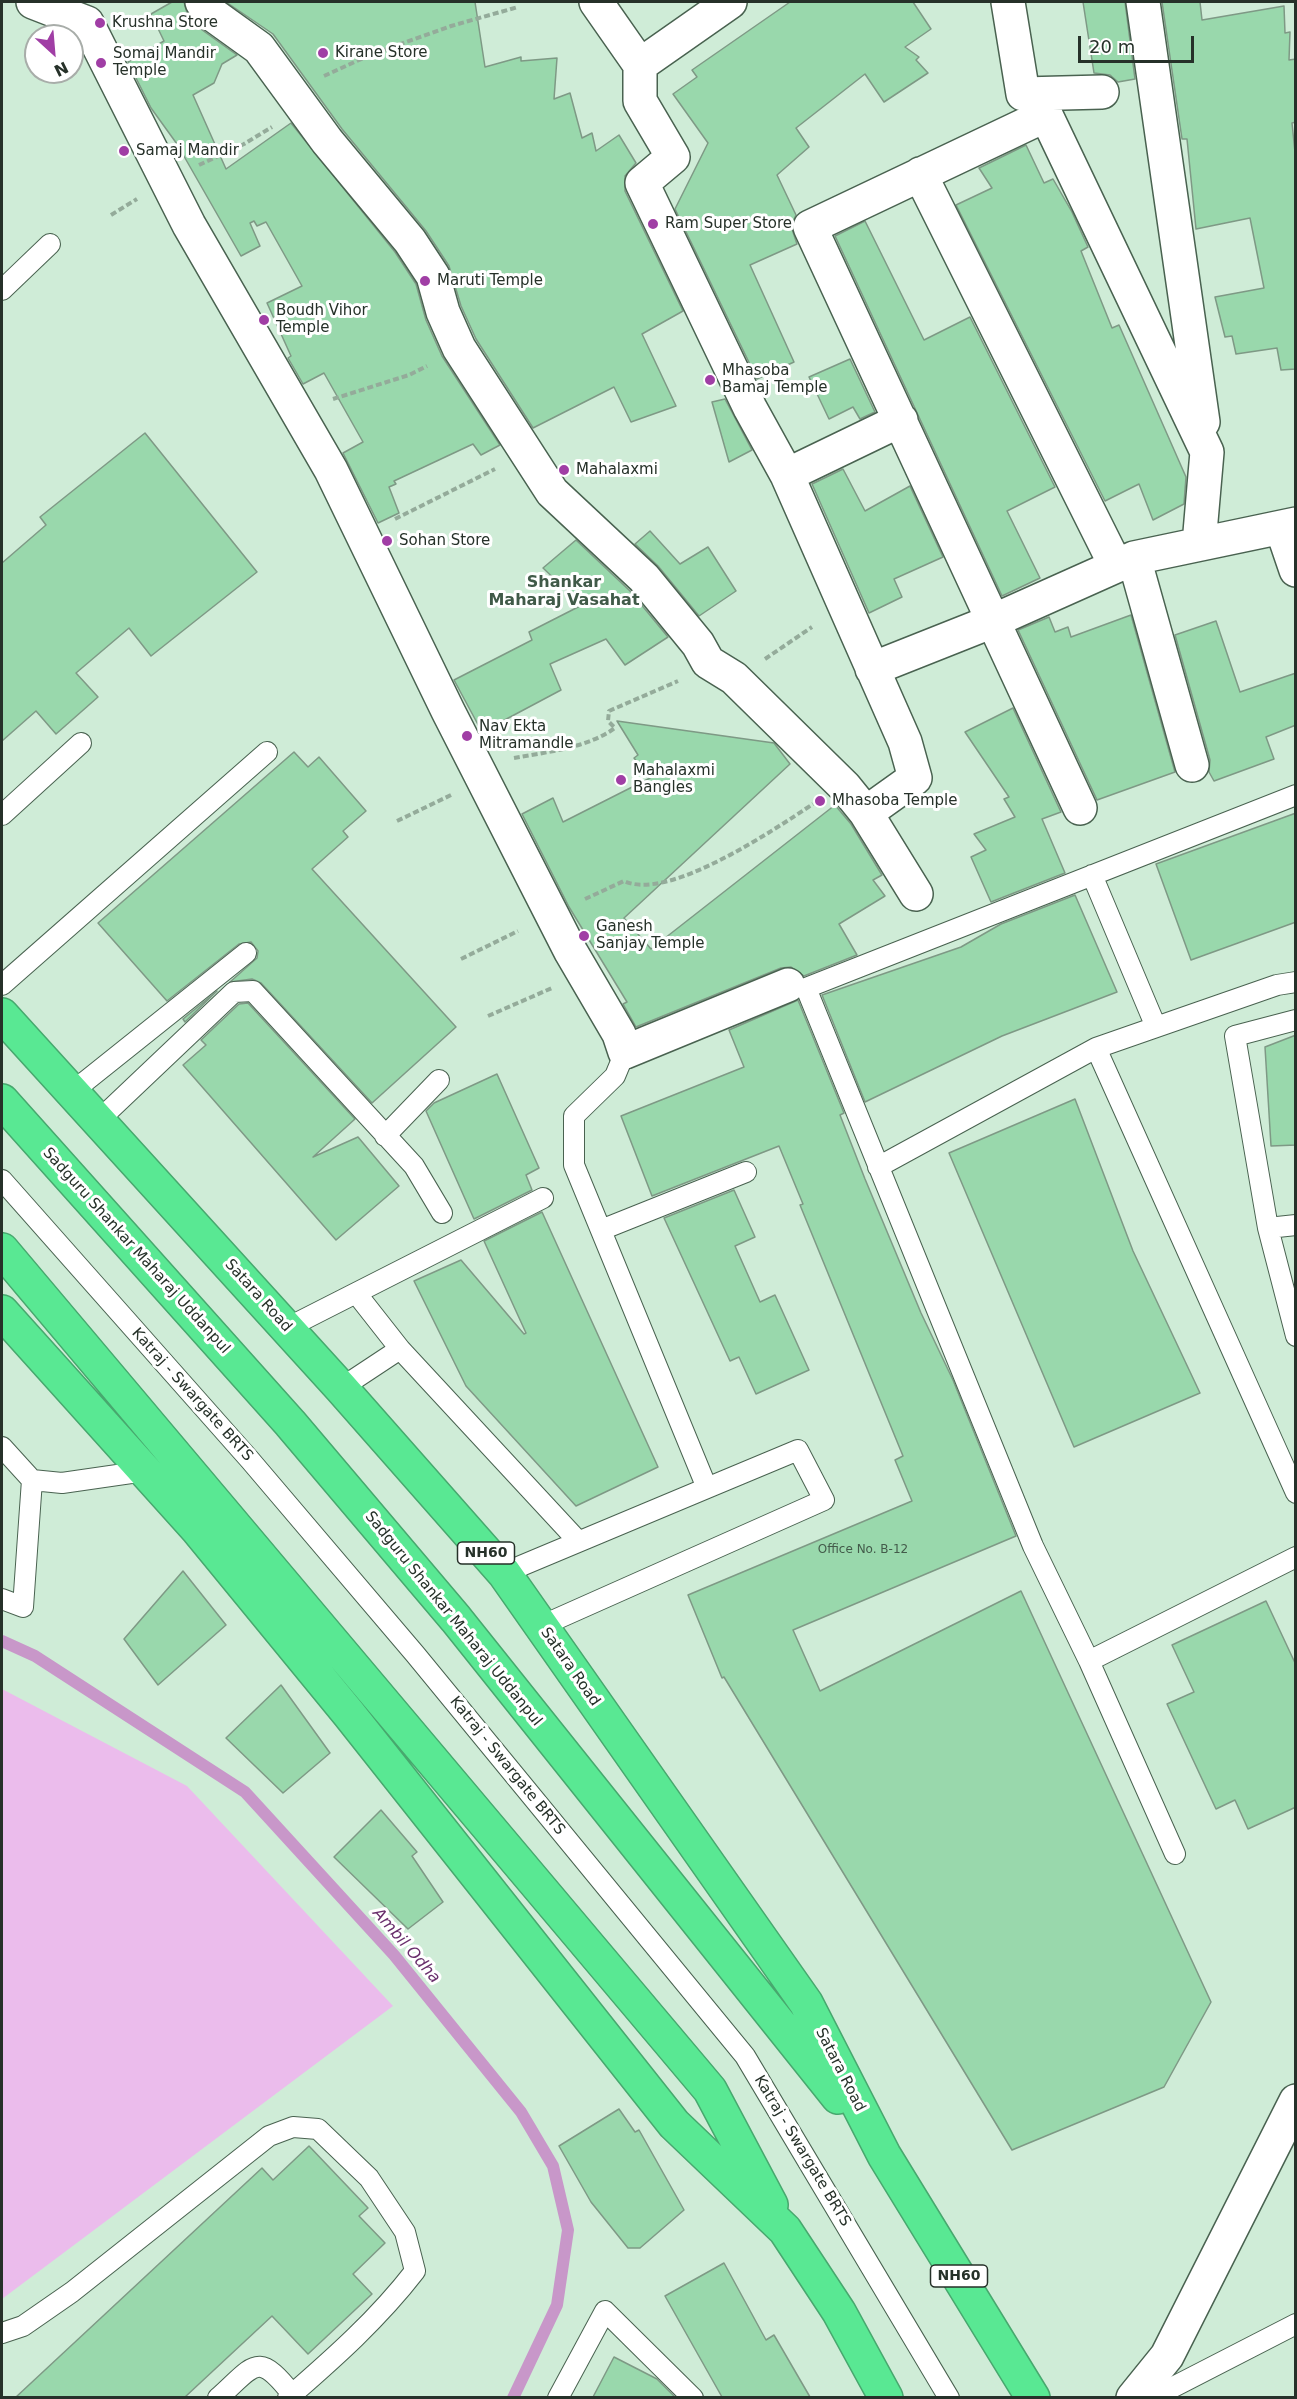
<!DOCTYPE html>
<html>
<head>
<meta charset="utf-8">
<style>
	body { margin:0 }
	#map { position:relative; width:1297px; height:2399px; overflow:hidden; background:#cfecd7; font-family:"DejaVu Sans",sans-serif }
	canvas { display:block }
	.frame { position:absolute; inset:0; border:3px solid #263129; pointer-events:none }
	.north { position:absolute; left:24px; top:24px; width:60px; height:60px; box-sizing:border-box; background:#fff; border:2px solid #a8ada9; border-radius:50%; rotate:154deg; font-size:16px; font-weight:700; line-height:24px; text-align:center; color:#263129 }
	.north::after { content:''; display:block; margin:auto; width:21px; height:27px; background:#a03ea5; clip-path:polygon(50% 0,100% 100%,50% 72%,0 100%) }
	.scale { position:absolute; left:1078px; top:36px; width:116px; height:27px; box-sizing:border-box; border:3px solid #263129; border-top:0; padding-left:8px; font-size:18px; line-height:21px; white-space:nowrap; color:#263129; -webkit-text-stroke:4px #fff; paint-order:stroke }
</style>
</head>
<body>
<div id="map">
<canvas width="1297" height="2399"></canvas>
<div class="frame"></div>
<div class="north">N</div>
<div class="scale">20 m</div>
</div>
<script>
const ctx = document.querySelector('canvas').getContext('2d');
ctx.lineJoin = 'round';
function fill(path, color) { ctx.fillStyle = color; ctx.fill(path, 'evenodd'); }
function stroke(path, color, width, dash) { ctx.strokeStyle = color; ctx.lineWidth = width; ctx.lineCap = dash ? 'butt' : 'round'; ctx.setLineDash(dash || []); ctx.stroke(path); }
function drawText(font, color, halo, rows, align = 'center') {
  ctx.font = font + ' "DejaVu Sans",sans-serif'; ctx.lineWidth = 6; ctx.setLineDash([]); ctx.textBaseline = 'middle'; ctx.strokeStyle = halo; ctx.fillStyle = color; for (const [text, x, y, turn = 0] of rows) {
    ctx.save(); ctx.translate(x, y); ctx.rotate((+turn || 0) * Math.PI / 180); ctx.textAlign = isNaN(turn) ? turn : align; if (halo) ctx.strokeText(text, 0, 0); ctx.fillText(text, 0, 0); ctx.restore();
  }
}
fill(new Path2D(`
	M 2,1689 L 187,1786 L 393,2006 L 2,2299 Z`), '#ebbcec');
stroke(new Path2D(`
	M 2,1641 L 35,1656 L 245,1792 L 394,1955 L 521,2112 L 553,2166 L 568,2230 L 557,2305 L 513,2398`), '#c897c9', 12);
const building = new Path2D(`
	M 172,2 L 184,2 L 187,13 L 198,27 L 237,55 L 222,64 L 214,83 L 193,95 L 226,169 L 291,123 L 395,252 L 416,284 L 426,320 L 442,356 L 500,445 L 481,455 L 473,444 L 394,481 L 396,484 L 389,487 L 399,513 L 378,523 L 343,453 L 363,442 L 324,373 L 303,384 L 288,358 L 291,356 L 267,303 L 302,286 L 266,222 L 257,226 L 254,221 L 250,223 L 260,246 L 241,256 L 177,144 L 151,108 L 128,62 L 164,41 L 151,14 Z
	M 226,2 L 475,2 L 485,67 L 521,57 L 521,61 L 557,58 L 554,99 L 570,93 L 582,138 L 592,133 L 596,151 L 619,135 L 636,163 L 625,176 L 625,191 L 683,311 L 642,334 L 676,406 L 631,422 L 614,387 L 533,428 L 476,339 L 461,306 L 449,266 L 426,231 L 342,129 L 273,34 Z
	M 790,2 L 913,2 L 931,29 L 905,47 L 919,57 L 916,60 L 928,73 L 884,102 L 865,74 L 796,128 L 809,147 L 777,175 L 796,215 L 791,226 L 797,244 L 750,265 L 794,362 L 757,379 L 675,209 L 708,143 L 673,94 L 697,77 L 692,70 Z
	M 1083,2 L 1125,2 L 1135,79 L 1118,82 L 1110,75 L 1094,73 Z
	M 1162,2 L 1200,2 L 1202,20 L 1284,6 L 1285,33 L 1290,32 L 1289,60 L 1296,59 L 1296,122 L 1292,123 L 1296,162 L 1296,369 L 1281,370 L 1277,348 L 1236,354 L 1232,336 L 1225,337 L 1215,297 L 1264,288 L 1250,218 L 1196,229 L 1187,139 L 1182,139 Z
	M 1026,145 L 1044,183 L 1053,179 L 1072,212 L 1088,247 L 1081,251 L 1112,328 L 1119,325 L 1186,477 L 1184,504 L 1153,520 L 1139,484 L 1105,501 L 956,205 L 992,188 L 979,168 Z
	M 865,221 L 924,340 L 970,317 L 1055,487 L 1007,511 L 1040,578 L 1002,596 L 835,236 Z
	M 850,359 L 875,412 L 860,419 L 853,407 L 829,419 L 809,377 Z
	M 725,399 L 752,450 L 729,462 L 712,402 Z
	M 145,433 L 257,572 L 151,656 L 129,628 L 76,673 L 98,697 L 56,734 L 36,711 L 2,741 L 2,563 L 46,525 L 40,517 Z
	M 843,469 L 865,511 L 910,486 L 943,557 L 894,579 L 902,597 L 869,613 L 812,484 Z
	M 650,531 L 680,564 L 708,547 L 736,591 L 699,616 L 658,566 L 635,544 Z
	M 576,540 L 630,591 L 668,637 L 625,665 L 606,639 L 550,664 L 561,690 L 482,732 L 454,680 L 532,640 L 529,632 L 582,605 L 543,568 Z
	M 1131,615 L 1175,772 L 1097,800 L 1018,630 L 1049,617 L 1055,632 L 1068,627 L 1071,637 Z
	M 1216,621 L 1240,692 L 1296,673 L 1296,725 L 1266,737 L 1274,759 L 1214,781 L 1209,772 L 1210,760 L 1175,635 Z
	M 1013,708 L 1061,812 L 1042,819 L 1065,873 L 991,902 L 971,857 L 986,850 L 974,834 L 1015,817 L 1004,799 L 1009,797 L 965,732 Z
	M 617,721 L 774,743 L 790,764 L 624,918 L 651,949 L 835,805 L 851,824 L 882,875 L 873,880 L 885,896 L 839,924 L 857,955 L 804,976 L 791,967 L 781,968 L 636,1027 L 623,1004 L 627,1002 L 569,907 L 522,814 L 553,798 L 563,822 L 650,778 L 634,758 L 638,755 Z
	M 294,752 L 308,767 L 319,757 L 366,811 L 343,831 L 348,837 L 312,869 L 456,1027 L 372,1103 L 261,983 L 252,979 L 230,982 L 257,958 L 258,951 L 251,942 L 239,944 L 167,1001 L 98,923 Z
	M 1296,813 L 1296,922 L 1191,960 L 1156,864 Z
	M 1075,895 L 1117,992 L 1002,1036 L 865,1102 L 822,995 L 961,947 L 1001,924 Z
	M 217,991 L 185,1022 L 183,1019 Z
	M 798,1000 L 844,1113 L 840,1115 L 865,1179 L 921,1313 L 953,1380 L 1016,1536 L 793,1630 L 820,1691 L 1021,1591 L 1211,2002 L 1164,2087 L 1012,2150 L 724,1677 L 722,1678 L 688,1595 L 912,1501 L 895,1460 L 903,1456 L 800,1205 L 803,1204 L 779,1146 L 652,1196 L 621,1116 L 744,1067 L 729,1030 Z
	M 248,1003 L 355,1119 L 313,1157 L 358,1137 L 399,1186 L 336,1240 L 183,1065 L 206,1045 L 201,1040 L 239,1004 Z
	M 1296,1035 L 1296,1145 L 1271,1146 L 1265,1047 Z
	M 497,1074 L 539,1168 L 526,1175 L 532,1190 L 474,1219 L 426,1111 L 434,1103 Z
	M 1075,1099 L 1133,1251 L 1200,1393 L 1074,1447 L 949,1153 Z
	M 734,1190 L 755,1237 L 735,1246 L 760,1302 L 775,1295 L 809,1370 L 756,1394 L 739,1357 L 730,1361 L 664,1218 Z
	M 542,1212 L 658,1467 L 576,1506 L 466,1386 L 414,1281 L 461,1260 L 524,1334 L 526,1333 L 484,1241 Z
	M 183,1571 L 226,1625 L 158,1685 L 124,1639 Z
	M 1266,1601 L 1296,1665 L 1296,1807 L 1248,1829 L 1235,1800 L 1216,1809 L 1167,1704 L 1194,1692 L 1172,1645 Z
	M 281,1685 L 330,1753 L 283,1793 L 226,1738 Z
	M 381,1810 L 417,1852 L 412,1856 L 443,1902 L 408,1929 L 334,1857 Z
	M 619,2109 L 635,2132 L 639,2130 L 684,2210 L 640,2248 L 628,2248 L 591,2202 L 559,2146 Z
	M 309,2146 L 368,2208 L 359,2216 L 385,2243 L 353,2274 L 372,2294 L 308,2354 L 272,2316 L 185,2397 L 16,2397 L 262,2168 L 273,2180 Z
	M 724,2263 L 766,2340 L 774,2335 L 810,2397 L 722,2397 L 665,2296 Z
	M 614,2357 L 657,2379 L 675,2397 L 593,2397 Z`);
fill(building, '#99d8ac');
stroke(building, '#7e9985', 1.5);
const lane = new Path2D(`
	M 2,290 L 50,244
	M 2,815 L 81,743
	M 1092,875 L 1156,1027
	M 1296,982 L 1277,985 L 1096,1048 L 1296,1493
	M 2,985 L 267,752
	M 72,1092 L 246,953
	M 98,1121 L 234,992 L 253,991 L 414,1166 L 442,1213
	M 385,1136 L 439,1080
	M 878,1167 L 1096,1048
	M 2,1180 L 250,1460 L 415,1654 L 745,2056 L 949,2398
	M 1296,1225 L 1268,1228 L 1296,1336
	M 1268,1228 L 1235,1036 L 1296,1020
	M 601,1230 L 746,1172
	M 356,1293 L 400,1349
	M 287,1328 L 543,1198
	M 341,1388 L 400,1349 L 578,1541
	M 2,1447 L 32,1480 L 62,1483 L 145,1471
	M 504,1573 L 707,1488 L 574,1165 L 574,1116 L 615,1076 L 625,1052
	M 2,1599 L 23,1607 L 32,1480
	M 541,1626 L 824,1500 L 798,1450 L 707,1488
	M 1089,1661 L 1296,1557
	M 1175,1854 L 1089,1661 L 1033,1546 L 806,988 L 1296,795
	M 2,2333 L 23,2326 L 72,2292 L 269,2136 L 293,2127 L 318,2129 L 369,2178 L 405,2232 L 415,2271 C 378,2319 334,2358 288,2398
	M 218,2398 C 255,2365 257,2350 292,2394
	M 558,2398 L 605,2311 L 693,2398
	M 1152,2398 L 1296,2324`);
const street = new Path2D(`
	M 33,2 L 87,23 L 189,225 L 331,470 L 448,711 L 571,952 L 619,1034 L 625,1052 L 788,985
	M 202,2 L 209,12 L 259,48 L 327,141 L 410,241 L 433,276 L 443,312 L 459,348 L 552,492 L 644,578 L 698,644 L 708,662 L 734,678 L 845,787 L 866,813 L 916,894
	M 596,2 L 640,65 L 640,101 L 673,157 L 642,183 L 750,408 L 787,475 L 905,742 L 915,778 L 866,813
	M 1008,2 L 1023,94 L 1102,92
	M 1143,2 L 1203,422
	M 640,65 L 730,2
	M 920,174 L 1116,566
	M 787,475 L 901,420
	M 1282,529 L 1296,570
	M 1134,558 L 1192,765
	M 872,669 L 993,621 L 1134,558 L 1296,524
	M 1080,808 L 810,227 L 1046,115 L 1207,452 L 1199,544
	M 1133,2398 L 1167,2356 L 1296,2101`);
const highway = new Path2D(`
	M 2,1015 L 341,1388 L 504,1573 L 806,2003 L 884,2155 L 1033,2398
	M 2,1101 L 290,1423 L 456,1619 L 838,2097
	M 2,1250 L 710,2090 L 771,2205
	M 2,1312 L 198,1530 L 349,1714 L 674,2124 L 785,2230 L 839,2312 L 886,2398`);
stroke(lane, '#496250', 22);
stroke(street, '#496250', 36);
stroke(highway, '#47a86e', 36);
stroke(new Path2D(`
	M 324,76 L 370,55 L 451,26 L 518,7
	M 199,165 L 244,144 L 272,127
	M 111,215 L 137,199
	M 333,399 L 409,375 L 427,366
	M 395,519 L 495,469
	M 765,659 L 812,627
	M 514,758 C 547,752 587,748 615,728 L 608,721 L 609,711 L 678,681
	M 397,821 L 451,795
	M 585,899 L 624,881 C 668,902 775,829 813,804
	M 461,959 L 518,931
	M 488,1016 L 552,988`), '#94ab9a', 4, [6, 3]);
stroke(lane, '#fff', 20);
stroke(street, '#fff', 33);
stroke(highway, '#59e893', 33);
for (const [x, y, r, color] of [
	[100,23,6,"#a03ea5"],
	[323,53,6,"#a03ea5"],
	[101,63,6,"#a03ea5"],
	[124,151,6,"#a03ea5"],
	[653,224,6,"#a03ea5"],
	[425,281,6,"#a03ea5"],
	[264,320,6,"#a03ea5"],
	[710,380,6,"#a03ea5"],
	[564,470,6,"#a03ea5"],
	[387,541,6,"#a03ea5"],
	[467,736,6,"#a03ea5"],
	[621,780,6,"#a03ea5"],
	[820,801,6,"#a03ea5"],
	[584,936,6,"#a03ea5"]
]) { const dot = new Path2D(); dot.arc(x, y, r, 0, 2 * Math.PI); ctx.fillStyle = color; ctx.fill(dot); stroke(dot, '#fff', 2); }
drawText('12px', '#435b4a', null, [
	["Office No. B-12",863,1550]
]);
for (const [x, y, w] of [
	[486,1553,57],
	[959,2276,57]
]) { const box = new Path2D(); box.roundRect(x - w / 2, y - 11, w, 22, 4.5); ctx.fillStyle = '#fff'; ctx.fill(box); stroke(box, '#263129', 1.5); }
drawText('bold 14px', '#263129', null, [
	["NH60",486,1553],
	["NH60",959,2276]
]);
drawText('15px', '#263129', '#fff', [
	["Krushna Store",112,23],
	["Kirane Store",335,53],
	["Somaj Mandir",113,54],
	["Temple",113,71],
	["Samaj Mandir",136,151],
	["Ram Super Store",665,224],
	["Maruti Temple",437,281],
	["Boudh Vihor",276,311],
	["Temple",276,328],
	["Mhasoba",722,371],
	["Bamaj Temple",722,388],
	["Mahalaxmi",576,470],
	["Sohan Store",399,541],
	["Nav Ekta",479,727],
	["Mitramandle",479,744],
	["Mahalaxmi",633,771],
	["Bangles",633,788],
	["Mhasoba Temple",832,801],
	["Ganesh",596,927],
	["Sanjay Temple",596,944]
], 'left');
drawText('15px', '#263129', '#fff', [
	["Sadguru Shankar Maharaj Uddanpul",136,1251,48],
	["Satara Road",258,1296,48],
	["Katraj - Swargate BRTS",192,1395,48],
	["Sadguru Shankar Maharaj Uddanpul",453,1619,51],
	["Satara Road",570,1667,55],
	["Katraj - Swargate BRTS",507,1766,51],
	["Satara Road",840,2070,63],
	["Katraj - Swargate BRTS",802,2151,59]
]);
drawText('bold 16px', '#405a48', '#fff', [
	["Shankar",564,583],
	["Maharaj Vasahat",564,601]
]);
drawText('italic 16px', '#692f6c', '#fff', [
	["Ambil Odha",406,1946,49]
]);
</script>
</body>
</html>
